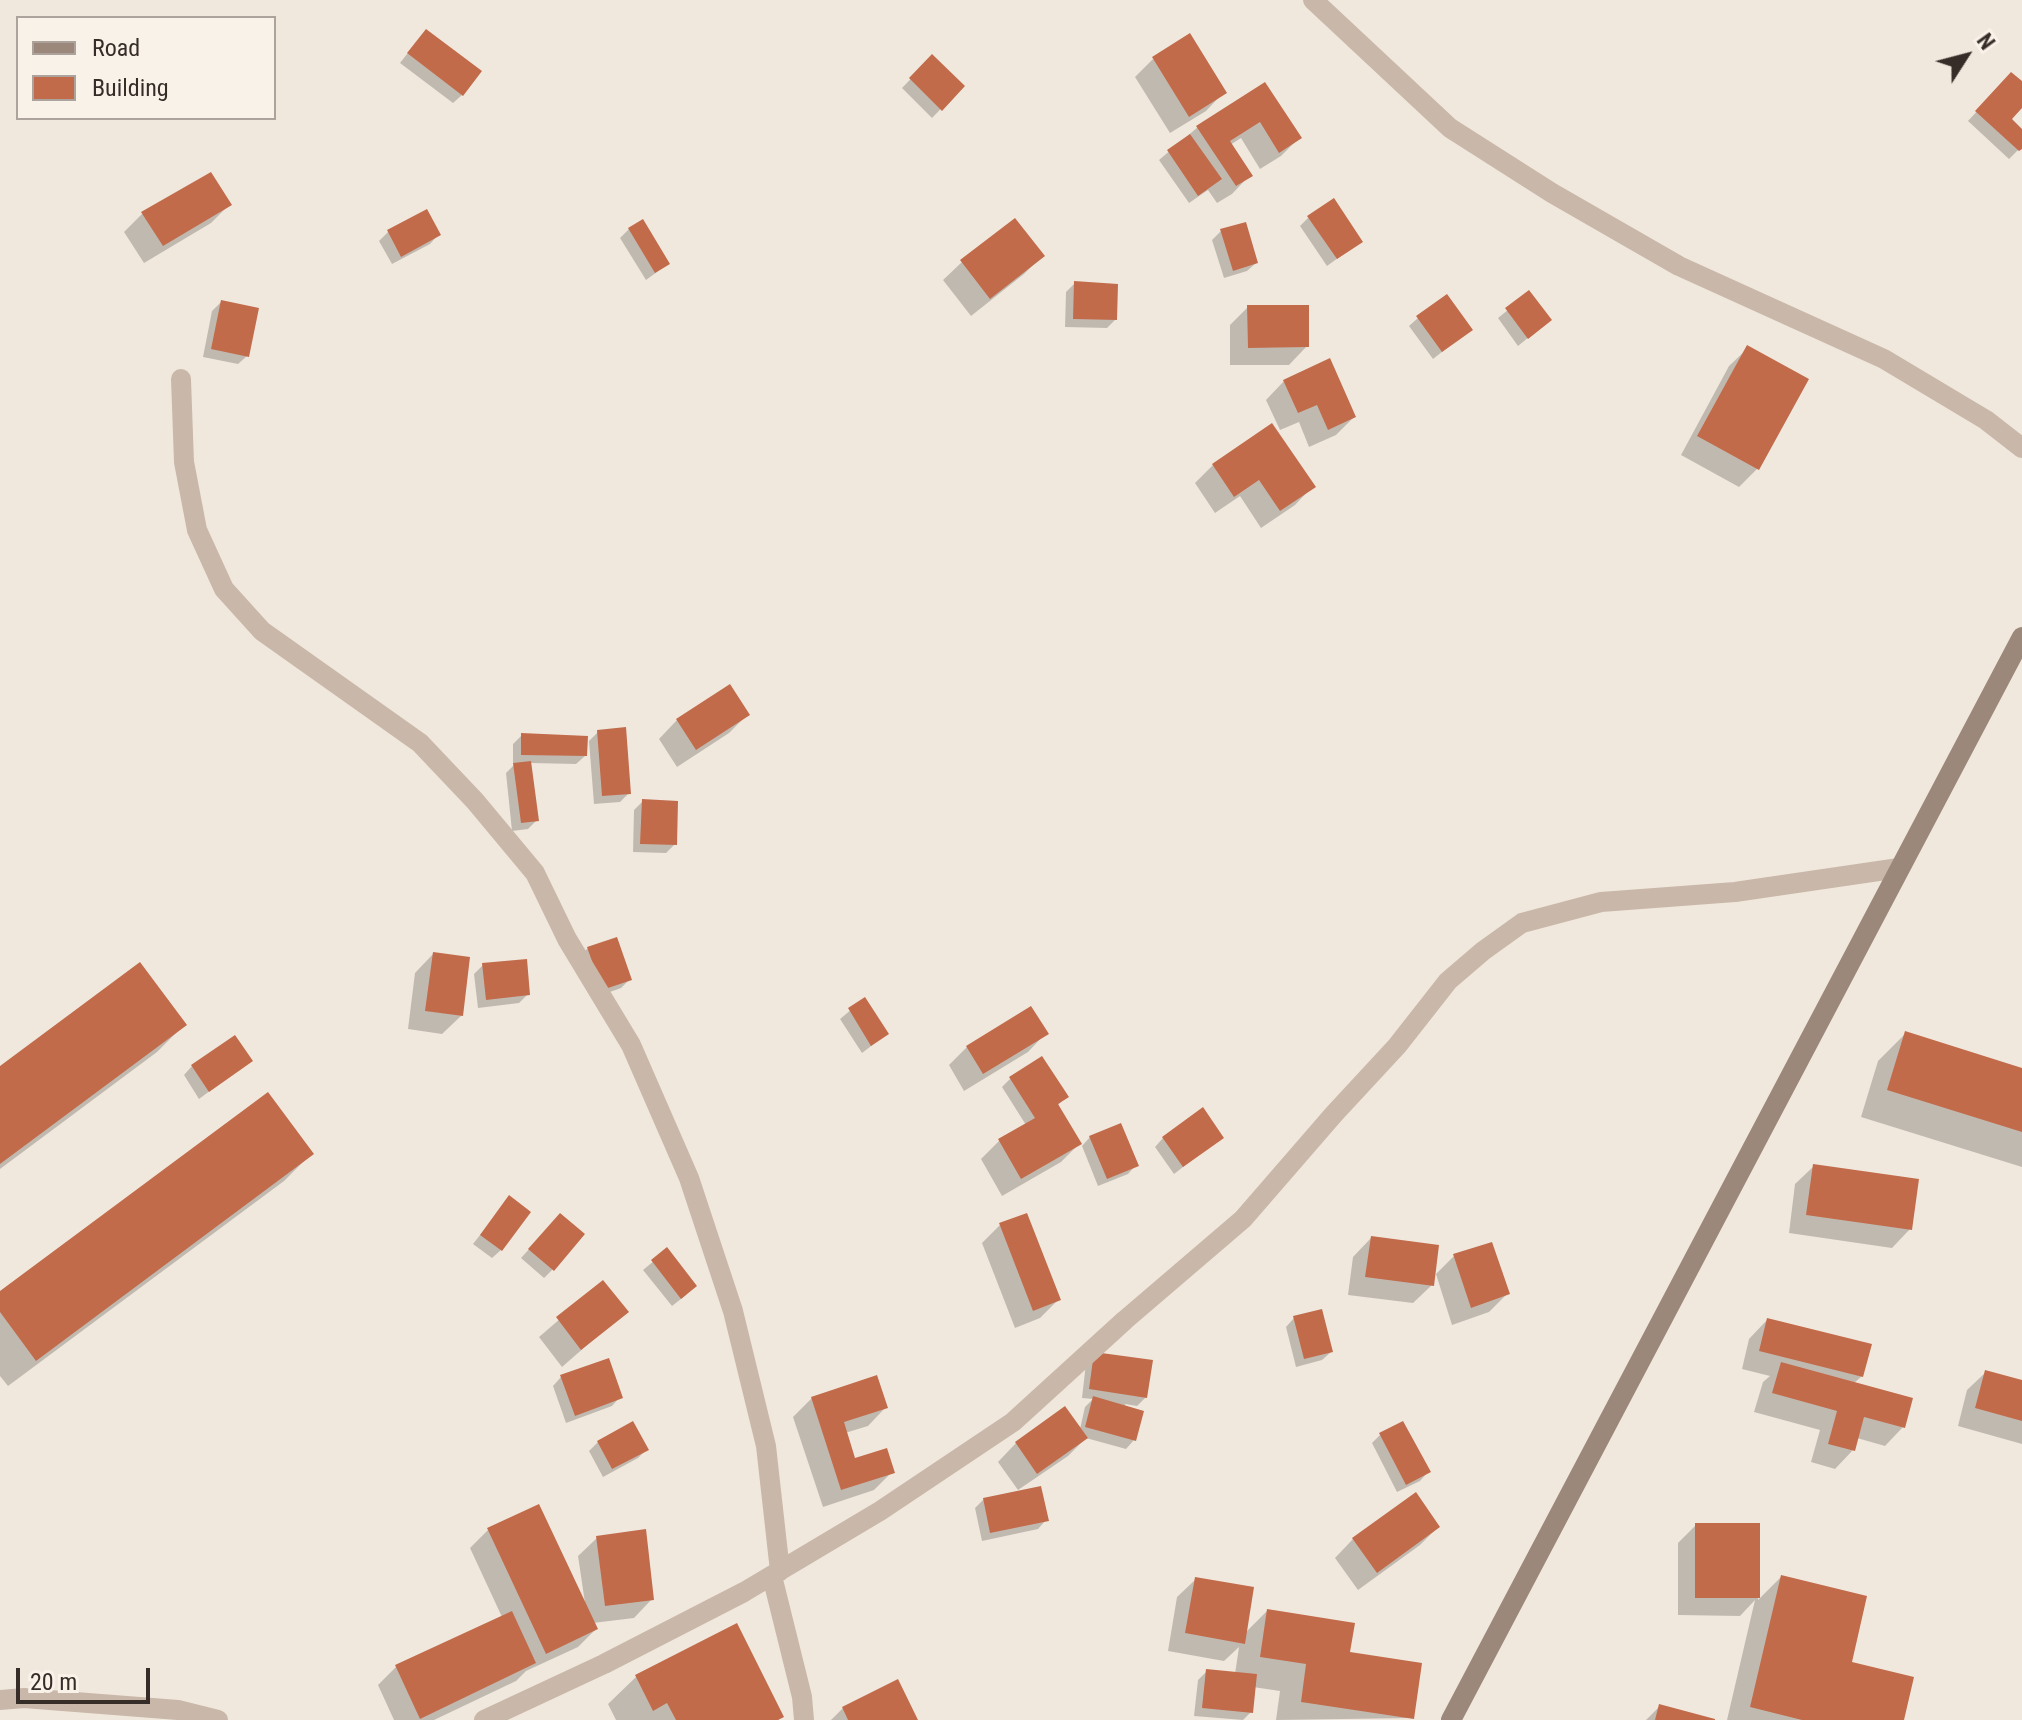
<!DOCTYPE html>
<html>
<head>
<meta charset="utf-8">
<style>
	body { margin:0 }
	#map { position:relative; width:2022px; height:1720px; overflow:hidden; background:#f1e8dd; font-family:"Roboto Condensed",sans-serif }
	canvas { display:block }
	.legend { position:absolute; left:16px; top:16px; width:260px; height:104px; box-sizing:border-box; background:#f9f2e9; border:2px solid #aba39c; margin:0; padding:10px 14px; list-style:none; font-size:24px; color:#362d29 }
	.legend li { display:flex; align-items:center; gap:16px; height:40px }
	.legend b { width:40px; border:2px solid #aba39c }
	.north { position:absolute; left:1926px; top:16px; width:80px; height:80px; -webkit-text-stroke:6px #f9f2e9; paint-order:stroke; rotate:54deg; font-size:22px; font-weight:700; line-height:32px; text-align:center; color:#362d29 }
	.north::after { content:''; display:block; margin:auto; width:28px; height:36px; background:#362d29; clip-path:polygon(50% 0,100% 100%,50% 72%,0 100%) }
	.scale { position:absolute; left:16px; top:1668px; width:134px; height:36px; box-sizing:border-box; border:4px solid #362d29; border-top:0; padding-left:10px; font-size:24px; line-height:28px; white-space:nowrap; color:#362d29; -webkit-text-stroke:6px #f9f2e9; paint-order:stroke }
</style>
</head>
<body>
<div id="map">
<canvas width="2022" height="1720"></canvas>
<ul class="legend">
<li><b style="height:10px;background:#9c887a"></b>Road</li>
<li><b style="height:22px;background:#c16b4b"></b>Building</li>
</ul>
<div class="north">N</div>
<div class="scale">20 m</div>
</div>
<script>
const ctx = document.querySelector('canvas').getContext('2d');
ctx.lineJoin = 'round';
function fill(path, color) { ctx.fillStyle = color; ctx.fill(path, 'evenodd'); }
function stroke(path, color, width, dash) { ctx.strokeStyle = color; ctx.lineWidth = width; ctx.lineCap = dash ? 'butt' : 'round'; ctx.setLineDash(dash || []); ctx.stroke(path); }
fill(new Path2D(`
	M 418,40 L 462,95 L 453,103 L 400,63 Z
	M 932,57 L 963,86 L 932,118 L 902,88 Z
	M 1153,59 L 1224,92 L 1206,111 L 1170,133 L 1135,77 Z
	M 2003,83 L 2022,84 L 2022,104 L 2009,119 L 2022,132 L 2022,146 L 2009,159 L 1968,121 Z
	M 1264,84 L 1299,138 L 1281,156 L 1260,169 L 1241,138 L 1230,145 L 1250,175 L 1232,194 L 1217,203 L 1208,190 L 1189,203 L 1159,160 L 1198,127 Z
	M 229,205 L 211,223 L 144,263 L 124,232 L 142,214 Z
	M 426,211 L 438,235 L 430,244 L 392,264 L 379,241 L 388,232 Z
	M 1308,218 L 1360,242 L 1327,266 L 1300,226 Z
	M 629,229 L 668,264 L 646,280 L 620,238 Z
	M 1221,231 L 1256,263 L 1247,271 L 1224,278 L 1212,240 Z
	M 1042,256 L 1024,274 L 971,316 L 943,280 L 962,262 Z
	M 1075,283 L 1115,320 L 1107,328 L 1065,327 L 1066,292 Z
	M 1529,293 L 1550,320 L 1518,346 L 1498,318 Z
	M 221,302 L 247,356 L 238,364 L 203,357 L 212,311 Z
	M 1248,307 L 1307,346 L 1289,365 L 1230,365 L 1230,325 Z
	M 1418,318 L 1471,329 L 1433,359 L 1409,326 Z
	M 1748,348 L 1806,380 L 1757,469 L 1739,487 L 1681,455 L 1729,366 Z
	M 1284,381 L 1354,417 L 1336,435 L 1309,447 L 1299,422 L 1280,430 L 1266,400 Z
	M 1213,465 L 1313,486 L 1295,505 L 1261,528 L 1240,496 L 1215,513 L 1195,483 Z
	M 747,715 L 729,733 L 677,767 L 659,739 L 677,720 Z
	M 598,732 L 629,793 L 620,802 L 594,804 L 589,741 Z
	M 522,735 L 585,756 L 576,764 L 530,763 L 536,821 L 528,829 L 512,831 L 506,773 L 516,763 L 513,763 L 513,744 Z
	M 643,801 L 675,844 L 666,853 L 633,852 L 634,810 Z
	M 588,948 L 630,979 L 621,988 L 593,998 L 579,957 Z
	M 433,954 L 461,1016 L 442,1034 L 408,1029 L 415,973 Z
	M 483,965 L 528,994 L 519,1003 L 478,1008 L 474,974 Z
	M 864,999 L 887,1034 L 862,1053 L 840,1019 Z
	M 184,1025 L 157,1052 L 0,1169 L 0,1068 Z
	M 1046,1033 L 1028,1052 L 964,1091 L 949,1065 L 967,1047 Z
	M 1905,1034 L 2022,1070 L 2022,1167 L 1861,1117 L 1878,1061 Z
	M 250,1061 L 199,1099 L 184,1075 L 192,1066 Z
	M 1010,1079 L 1066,1097 L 1057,1106 L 1079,1144 L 1061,1162 L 1002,1196 L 981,1159 L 999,1141 L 1026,1125 L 1002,1087 Z
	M 1090,1137 L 1136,1165 L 1128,1174 L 1098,1186 L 1082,1146 Z
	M 1222,1137 L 1174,1174 L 1155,1147 L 1163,1138 Z
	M 311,1154 L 284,1181 L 8,1386 L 0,1376 L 0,1294 Z
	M 1814,1166 L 1910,1229 L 1892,1248 L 1789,1233 L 1795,1184 Z
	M 509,1198 L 501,1250 L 492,1258 L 473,1244 Z
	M 552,1224 L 553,1269 L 544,1278 L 521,1258 Z
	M 1000,1225 L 1058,1300 L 1040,1318 L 1015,1328 L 982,1243 Z
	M 1371,1238 L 1432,1285 L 1413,1303 L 1348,1295 L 1353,1257 Z
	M 667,1250 L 686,1295 L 672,1306 L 643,1270 Z
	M 1454,1256 L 1507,1294 L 1489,1312 L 1452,1325 L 1436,1274 Z
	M 603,1282 L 626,1311 L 562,1367 L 539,1337 Z
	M 1294,1318 L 1331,1352 L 1322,1360 L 1296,1367 L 1286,1327 Z
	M 1767,1320 L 1862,1376 L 1853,1384 L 1903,1427 L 1885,1446 L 1857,1438 L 1853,1450 L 1835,1469 L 1811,1462 L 1820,1430 L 1754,1412 L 1763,1382 L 1770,1376 L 1742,1369 L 1749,1339 Z
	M 1095,1354 L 1146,1397 L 1137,1406 L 1125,1404 L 1134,1440 L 1126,1449 L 1086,1438 L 1068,1456 L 1018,1490 L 998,1462 L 1016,1443 L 1080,1429 L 1085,1407 L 1093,1399 L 1082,1398 L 1086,1363 Z
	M 1986,1372 L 2022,1382 L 2022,1444 L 1958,1426 L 1967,1390 Z
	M 561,1377 L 620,1397 L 612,1406 L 566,1423 L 553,1386 Z
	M 812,1398 L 886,1407 L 868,1426 L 845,1433 L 854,1460 L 892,1472 L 874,1490 L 823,1507 L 793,1417 Z
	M 1380,1435 L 1428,1472 L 1420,1481 L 1397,1492 L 1372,1443 Z
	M 598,1442 L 646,1450 L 638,1458 L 603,1477 L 589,1451 Z
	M 984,1499 L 1046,1520 L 1038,1529 L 982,1541 L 975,1508 Z
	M 1696,1525 L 1758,1525 L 1758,1600 L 1781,1577 L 1850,1663 L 1902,1720 L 1727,1720 L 1755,1600 L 1740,1616 L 1678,1615 L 1678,1543 Z
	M 1438,1527 L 1420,1545 L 1358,1590 L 1335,1558 L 1353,1539 Z
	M 488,1530 L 585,1603 L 578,1556 L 597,1538 L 652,1599 L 634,1618 L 593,1623 L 596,1629 L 578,1647 L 526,1671 L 516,1681 L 434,1720 L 394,1720 L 378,1685 L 396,1667 L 502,1617 L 470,1548 Z
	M 1196,1579 L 1244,1634 L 1267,1611 L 1348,1654 L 1412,1718 L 1276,1720 L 1280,1691 L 1253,1687 L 1251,1712 L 1243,1720 L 1194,1716 L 1198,1680 L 1207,1671 L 1235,1674 L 1239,1647 L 1224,1661 L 1168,1651 L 1177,1597 Z
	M 736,1626 L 782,1716 L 778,1720 L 616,1720 L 608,1704 L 636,1677 Z
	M 1660,1706 L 1711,1720 L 1646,1720 Z
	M 843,1708 L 916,1720 L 831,1720 Z`), '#0003');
fill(new Path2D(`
	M 426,29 L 482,71 L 463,96 L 407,53 Z
	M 1190,33 L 1227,93 L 1189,117 L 1152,57 Z
	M 932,54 L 965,86 L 942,111 L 909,78 Z
	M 2011,72 L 2022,81 L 2022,108 L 2012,119 L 2022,129 L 2022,149 L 2019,151 L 1975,111 Z
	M 1265,82 L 1302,138 L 1279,153 L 1260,122 L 1230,141 L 1253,176 L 1236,186 L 1196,126 Z
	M 1190,134 L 1222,179 L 1198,196 L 1167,150 Z
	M 211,172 L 232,205 L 163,246 L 141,212 Z
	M 1334,198 L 1363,242 L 1337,259 L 1307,216 Z
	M 427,209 L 441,235 L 401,257 L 387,230 Z
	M 1015,218 L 1045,256 L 990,299 L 960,260 Z
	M 643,219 L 670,264 L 655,273 L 628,228 Z
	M 1246,222 L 1258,263 L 1233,271 L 1220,229 Z
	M 1074,281 L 1118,284 L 1117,320 L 1073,319 Z
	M 1529,290 L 1552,320 L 1528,339 L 1505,308 Z
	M 1447,294 L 1473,330 L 1442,352 L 1416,316 Z
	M 221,300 L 259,308 L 249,357 L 211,349 Z
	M 1247,305 L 1309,305 L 1309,347 L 1248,348 Z
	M 1747,345 L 1809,379 L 1759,470 L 1697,436 Z
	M 1330,358 L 1356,417 L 1328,430 L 1317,405 L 1298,413 L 1283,380 Z
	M 1272,423 L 1316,487 L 1280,511 L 1259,480 L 1234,497 L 1212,464 Z
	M 730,684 L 750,715 L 696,750 L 676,719 Z
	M 626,727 L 631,794 L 602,796 L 597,730 Z
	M 521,733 L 588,736 L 587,756 L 521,755 Z
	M 531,761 L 539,821 L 521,823 L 513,763 Z
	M 642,799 L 678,801 L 677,845 L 640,844 Z
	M 617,937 L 632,980 L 602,990 L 587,947 Z
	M 433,952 L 470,957 L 463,1016 L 425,1011 Z
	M 527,959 L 530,995 L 486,1000 L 482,963 Z
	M 140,962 L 187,1025 L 0,1164 L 0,1066 Z
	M 865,997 L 889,1034 L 871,1046 L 848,1008 Z
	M 1031,1006 L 1049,1034 L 983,1074 L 966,1046 Z
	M 1905,1031 L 2022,1068 L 2022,1132 L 1887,1090 Z
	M 235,1035 L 253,1061 L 209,1092 L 191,1065 Z
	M 1042,1056 L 1069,1097 L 1058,1104 L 1082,1144 L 1021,1179 L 998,1139 L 1035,1118 L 1009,1077 Z
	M 268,1092 L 314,1154 L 36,1361 L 0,1312 L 0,1291 Z
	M 1203,1107 L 1224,1138 L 1183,1167 L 1162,1137 Z
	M 1121,1123 L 1139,1166 L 1107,1179 L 1089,1136 Z
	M 1813,1164 L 1919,1179 L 1912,1230 L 1806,1215 Z
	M 509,1195 L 531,1212 L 502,1251 L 480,1235 Z
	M 560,1213 L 585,1234 L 554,1271 L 528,1249 Z
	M 1027,1213 L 1061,1300 L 1033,1311 L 999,1223 Z
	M 1371,1236 L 1439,1245 L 1434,1286 L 1365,1277 Z
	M 1492,1242 L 1510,1294 L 1471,1308 L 1453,1254 Z
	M 667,1247 L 697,1286 L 681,1299 L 651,1260 Z
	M 603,1280 L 629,1312 L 581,1350 L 556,1317 Z
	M 1322,1309 L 1333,1352 L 1304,1359 L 1293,1316 Z
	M 1767,1318 L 1872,1344 L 1863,1377 L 1759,1351 Z
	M 1094,1352 L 1153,1360 L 1147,1398 L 1089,1389 Z
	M 609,1358 L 623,1398 L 575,1416 L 560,1375 Z
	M 1781,1362 L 1913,1398 L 1905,1428 L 1864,1417 L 1855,1451 L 1828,1444 L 1837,1411 L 1772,1393 Z
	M 1985,1370 L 2022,1380 L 2022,1421 L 1975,1408 Z
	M 877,1375 L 888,1408 L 844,1422 L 855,1458 L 887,1448 L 895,1473 L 841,1490 L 811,1397 Z
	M 1093,1396 L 1144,1411 L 1136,1441 L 1085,1427 Z
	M 1065,1406 L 1088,1438 L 1037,1474 L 1015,1442 Z
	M 633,1421 L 649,1450 L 612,1469 L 597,1441 Z
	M 1403,1421 L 1431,1472 L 1406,1485 L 1379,1433 Z
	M 1041,1486 L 1049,1521 L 990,1533 L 983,1498 Z
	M 1416,1492 L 1440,1527 L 1377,1573 L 1352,1538 Z
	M 539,1504 L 598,1629 L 546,1654 L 487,1528 Z
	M 1695,1523 L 1760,1523 L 1760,1598 L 1695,1598 Z
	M 646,1529 L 654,1600 L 605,1606 L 596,1536 Z
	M 1781,1575 L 1867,1596 L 1852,1662 L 1914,1677 L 1904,1720 L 1802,1720 L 1750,1707 Z
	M 1195,1577 L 1254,1587 L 1245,1644 L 1185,1633 Z
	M 1267,1609 L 1355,1623 L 1350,1652 L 1422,1663 L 1414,1719 L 1301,1702 L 1306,1664 L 1260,1657 Z
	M 512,1611 L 536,1663 L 420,1719 L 395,1665 Z
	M 737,1623 L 784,1717 L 778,1720 L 676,1720 L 667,1703 L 653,1711 L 635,1675 Z
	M 1206,1669 L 1257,1674 L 1253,1713 L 1202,1708 Z
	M 898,1679 L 918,1720 L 848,1720 L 842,1707 Z
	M 1659,1704 L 1715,1719 L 1715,1720 L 1655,1720 Z`), '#c16b4b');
stroke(new Path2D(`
	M 1313,0 L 1450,128 L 1552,193 L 1679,266 L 1884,359 L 1986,420 L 2022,448
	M 181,379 L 184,462 L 197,530 L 224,589 L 262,631 L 420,743 L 475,801 L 535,873 L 567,939 L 631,1045 L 689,1178 L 733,1311 L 766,1446 L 780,1571
	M 772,1576 L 802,1697 L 804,1720
	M 0,1700 L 24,1698 L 178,1710 L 218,1720
	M 484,1720 L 604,1664 L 744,1592 L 880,1511 L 1013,1422 L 1125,1320 L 1243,1219 L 1334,1114 L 1397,1046 L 1448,981 L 1483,951 L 1522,923 L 1601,902 L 1735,892 L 1899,868`), '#c9b8a9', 20);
stroke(new Path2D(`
	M 1451,1720 L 2022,637`), '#9c887a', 20);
</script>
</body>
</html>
